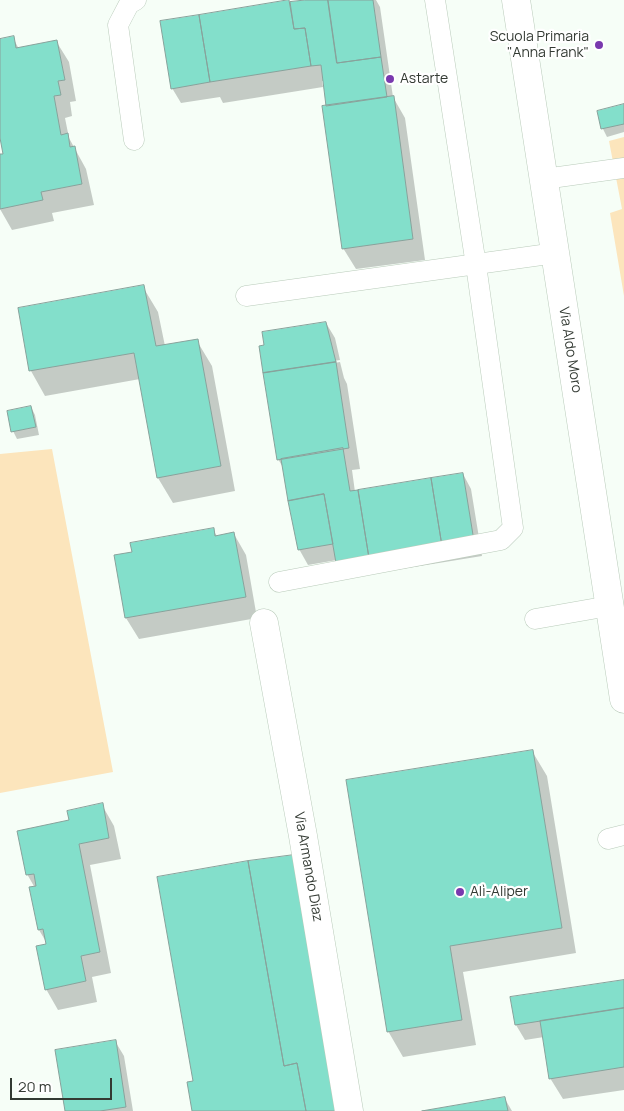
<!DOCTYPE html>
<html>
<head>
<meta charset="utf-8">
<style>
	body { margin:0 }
	#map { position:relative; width:624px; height:1111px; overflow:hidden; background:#f6fef7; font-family:Manrope,sans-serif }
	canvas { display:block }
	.scale { position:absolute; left:10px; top:1078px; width:102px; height:22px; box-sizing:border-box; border:2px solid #333a33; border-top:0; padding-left:6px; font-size:15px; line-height:18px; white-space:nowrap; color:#333a33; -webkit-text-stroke:4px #fff; paint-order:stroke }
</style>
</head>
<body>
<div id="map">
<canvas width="624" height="1111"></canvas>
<div class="scale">20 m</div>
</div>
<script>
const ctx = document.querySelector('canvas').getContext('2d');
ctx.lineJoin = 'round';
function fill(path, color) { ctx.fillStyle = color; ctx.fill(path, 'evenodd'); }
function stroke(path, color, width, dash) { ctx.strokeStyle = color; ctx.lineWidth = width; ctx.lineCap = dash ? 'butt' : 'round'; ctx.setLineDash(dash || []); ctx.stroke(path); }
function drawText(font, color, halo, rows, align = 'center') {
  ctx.font = font + ' Manrope,sans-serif'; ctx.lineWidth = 4.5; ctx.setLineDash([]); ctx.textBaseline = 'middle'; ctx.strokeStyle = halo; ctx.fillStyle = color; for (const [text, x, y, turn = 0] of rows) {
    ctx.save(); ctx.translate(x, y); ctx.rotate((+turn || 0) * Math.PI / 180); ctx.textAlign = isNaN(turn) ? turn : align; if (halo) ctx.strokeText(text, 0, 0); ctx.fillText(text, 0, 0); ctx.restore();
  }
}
fill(new Path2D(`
	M 624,137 L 624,296 L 610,213 L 622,209 L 609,141 Z
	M 52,449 L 113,772 L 0,793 L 0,454 Z`), '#fce5bc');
fill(new Path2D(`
	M 314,0 L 376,0 L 380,7 L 393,97 L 405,118 L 425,260 L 356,269 L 343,248 L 324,81 L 322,81 L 323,87 L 223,103 L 220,97 L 181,103 L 172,88 L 289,2 L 290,3 Z
	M 13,38 L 19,49 L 56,41 L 69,62 L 76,101 L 70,102 L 72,116 L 65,118 L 69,138 L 86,169 L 94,205 L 52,213 L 54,221 L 12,230 L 0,209 L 0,156 L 5,155 L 0,131 L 0,40 Z
	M 624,105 L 624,132 L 607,137 L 603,129 L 598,112 Z
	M 143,287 L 158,312 L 165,346 L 197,341 L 212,366 L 235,491 L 173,503 L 158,478 L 140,379 L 45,396 L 31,371 L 19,309 Z
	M 326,323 L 335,338 L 340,360 L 269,371 L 269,374 L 340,362 L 344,378 L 347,384 L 360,469 L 352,470 L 355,492 L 463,474 L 471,489 L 482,556 L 346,578 L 337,560 L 308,565 L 299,549 L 284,469 L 278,459 L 260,347 L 265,346 L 263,333 Z
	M 31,407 L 35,415 L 39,435 L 17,439 L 13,431 Z
	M 213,530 L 217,536 L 234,534 L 246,555 L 257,618 L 139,639 L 126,618 L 116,556 L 134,553 Z
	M 532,751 L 547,776 L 576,953 L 463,972 L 476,1045 L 403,1057 L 388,1031 Z
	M 102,805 L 114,826 L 121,859 L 90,865 L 111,973 L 92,977 L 97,1002 L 58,1010 L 46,989 L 48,945 L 39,930 L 31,888 L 35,888 L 27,874 L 70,821 Z
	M 624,981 L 624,1090 L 563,1099 L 550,1078 L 544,1037 L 525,1040 L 516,1025 L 511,998 Z
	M 115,1041 L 124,1056 L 133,1111 L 66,1111 Z
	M 505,1099 L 512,1111 L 430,1111 Z`), '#0003');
const building = new Path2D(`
	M 289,0 L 294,29 L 305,28 L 311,66 L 210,82 L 199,15 Z
	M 305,0 L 328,0 L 337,63 L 381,57 L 387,97 L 326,106 L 321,65 L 311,66 L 305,28 L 294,29 L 290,2 Z
	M 328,0 L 373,0 L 381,57 L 337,63 Z
	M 199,15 L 210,82 L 171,89 L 160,21 Z
	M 14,36 L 16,48 L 57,40 L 65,80 L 58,81 L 61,95 L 54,96 L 61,135 L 68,133 L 70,147 L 75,146 L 82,184 L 41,192 L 43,200 L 0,209 L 0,154 L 3,154 L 0,138 L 0,39 Z
	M 394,96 L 413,239 L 342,249 L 322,106 Z
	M 624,104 L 624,124 L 601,129 L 597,111 Z
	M 144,285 L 156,346 L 198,339 L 221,466 L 157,478 L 134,353 L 29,371 L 18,308 Z
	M 326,322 L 336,362 L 263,373 L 259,346 L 264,345 L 262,332 Z
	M 336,362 L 349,448 L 277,460 L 263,373 Z
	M 31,406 L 36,427 L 11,432 L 7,411 Z
	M 343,448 L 350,491 L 358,490 L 369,558 L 336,563 L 324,494 L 288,501 L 281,459 Z
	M 463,473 L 474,541 L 442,546 L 431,478 Z
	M 431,478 L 442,546 L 369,558 L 358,490 Z
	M 324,494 L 333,544 L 298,550 L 288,501 Z
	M 214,528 L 215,536 L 234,532 L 246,597 L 125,618 L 114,555 L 132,552 L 130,543 Z
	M 533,750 L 562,928 L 450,946 L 462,1020 L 387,1032 L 346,780 Z
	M 103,803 L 109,838 L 79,844 L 100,952 L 81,956 L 86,981 L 45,990 L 36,946 L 46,944 L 43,929 L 38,930 L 29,887 L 36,886 L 34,874 L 26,875 L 17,831 L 69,820 L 67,811 Z
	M 294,855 L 337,1111 L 306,1111 L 297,1063 L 284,1066 L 248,861 Z
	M 248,861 L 284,1066 L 297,1063 L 306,1111 L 192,1111 L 187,1082 L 193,1081 L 157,877 Z
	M 624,980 L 624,1008 L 515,1025 L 510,997 Z
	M 624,1008 L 624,1067 L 549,1079 L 540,1021 Z
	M 116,1040 L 126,1107 L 100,1111 L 65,1111 L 55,1050 Z
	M 505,1097 L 508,1111 L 422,1111 Z`);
fill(building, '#83dfcb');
stroke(building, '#88a29b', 1);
const service = new Path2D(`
	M 134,140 L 118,25 L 129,4 L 136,0
	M 544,179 L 624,168
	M 246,296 L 556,253
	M 279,582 L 501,540 L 513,528 L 476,265 L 435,0
	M 535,619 L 609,606
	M 608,839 L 624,835`);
const minor = new Path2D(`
	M 516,0 L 624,699
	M 264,623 L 303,836 L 349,1111`);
stroke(service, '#b9cbba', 21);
stroke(minor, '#b9cbba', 29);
stroke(service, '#fff', 20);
stroke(minor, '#fff', 28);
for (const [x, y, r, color] of [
	[599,45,5,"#7939ae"],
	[390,79,5,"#7939ae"],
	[460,892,5,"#7939ae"]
]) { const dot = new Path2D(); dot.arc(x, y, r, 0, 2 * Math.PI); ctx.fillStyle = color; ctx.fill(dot); stroke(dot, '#fff', 2); }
drawText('14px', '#333a33', '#fff', [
	["Scuola Primaria",589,37,"right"],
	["\"Anna Frank\"",589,53,"right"],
	["Astarte",400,79],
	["Alì-Aliper",470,892]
], 'left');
drawText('14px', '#333a33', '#fff', [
	["Via Aldo Moro",570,350,81],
	["Via Armando Diaz",308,867,80]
]);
</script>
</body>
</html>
